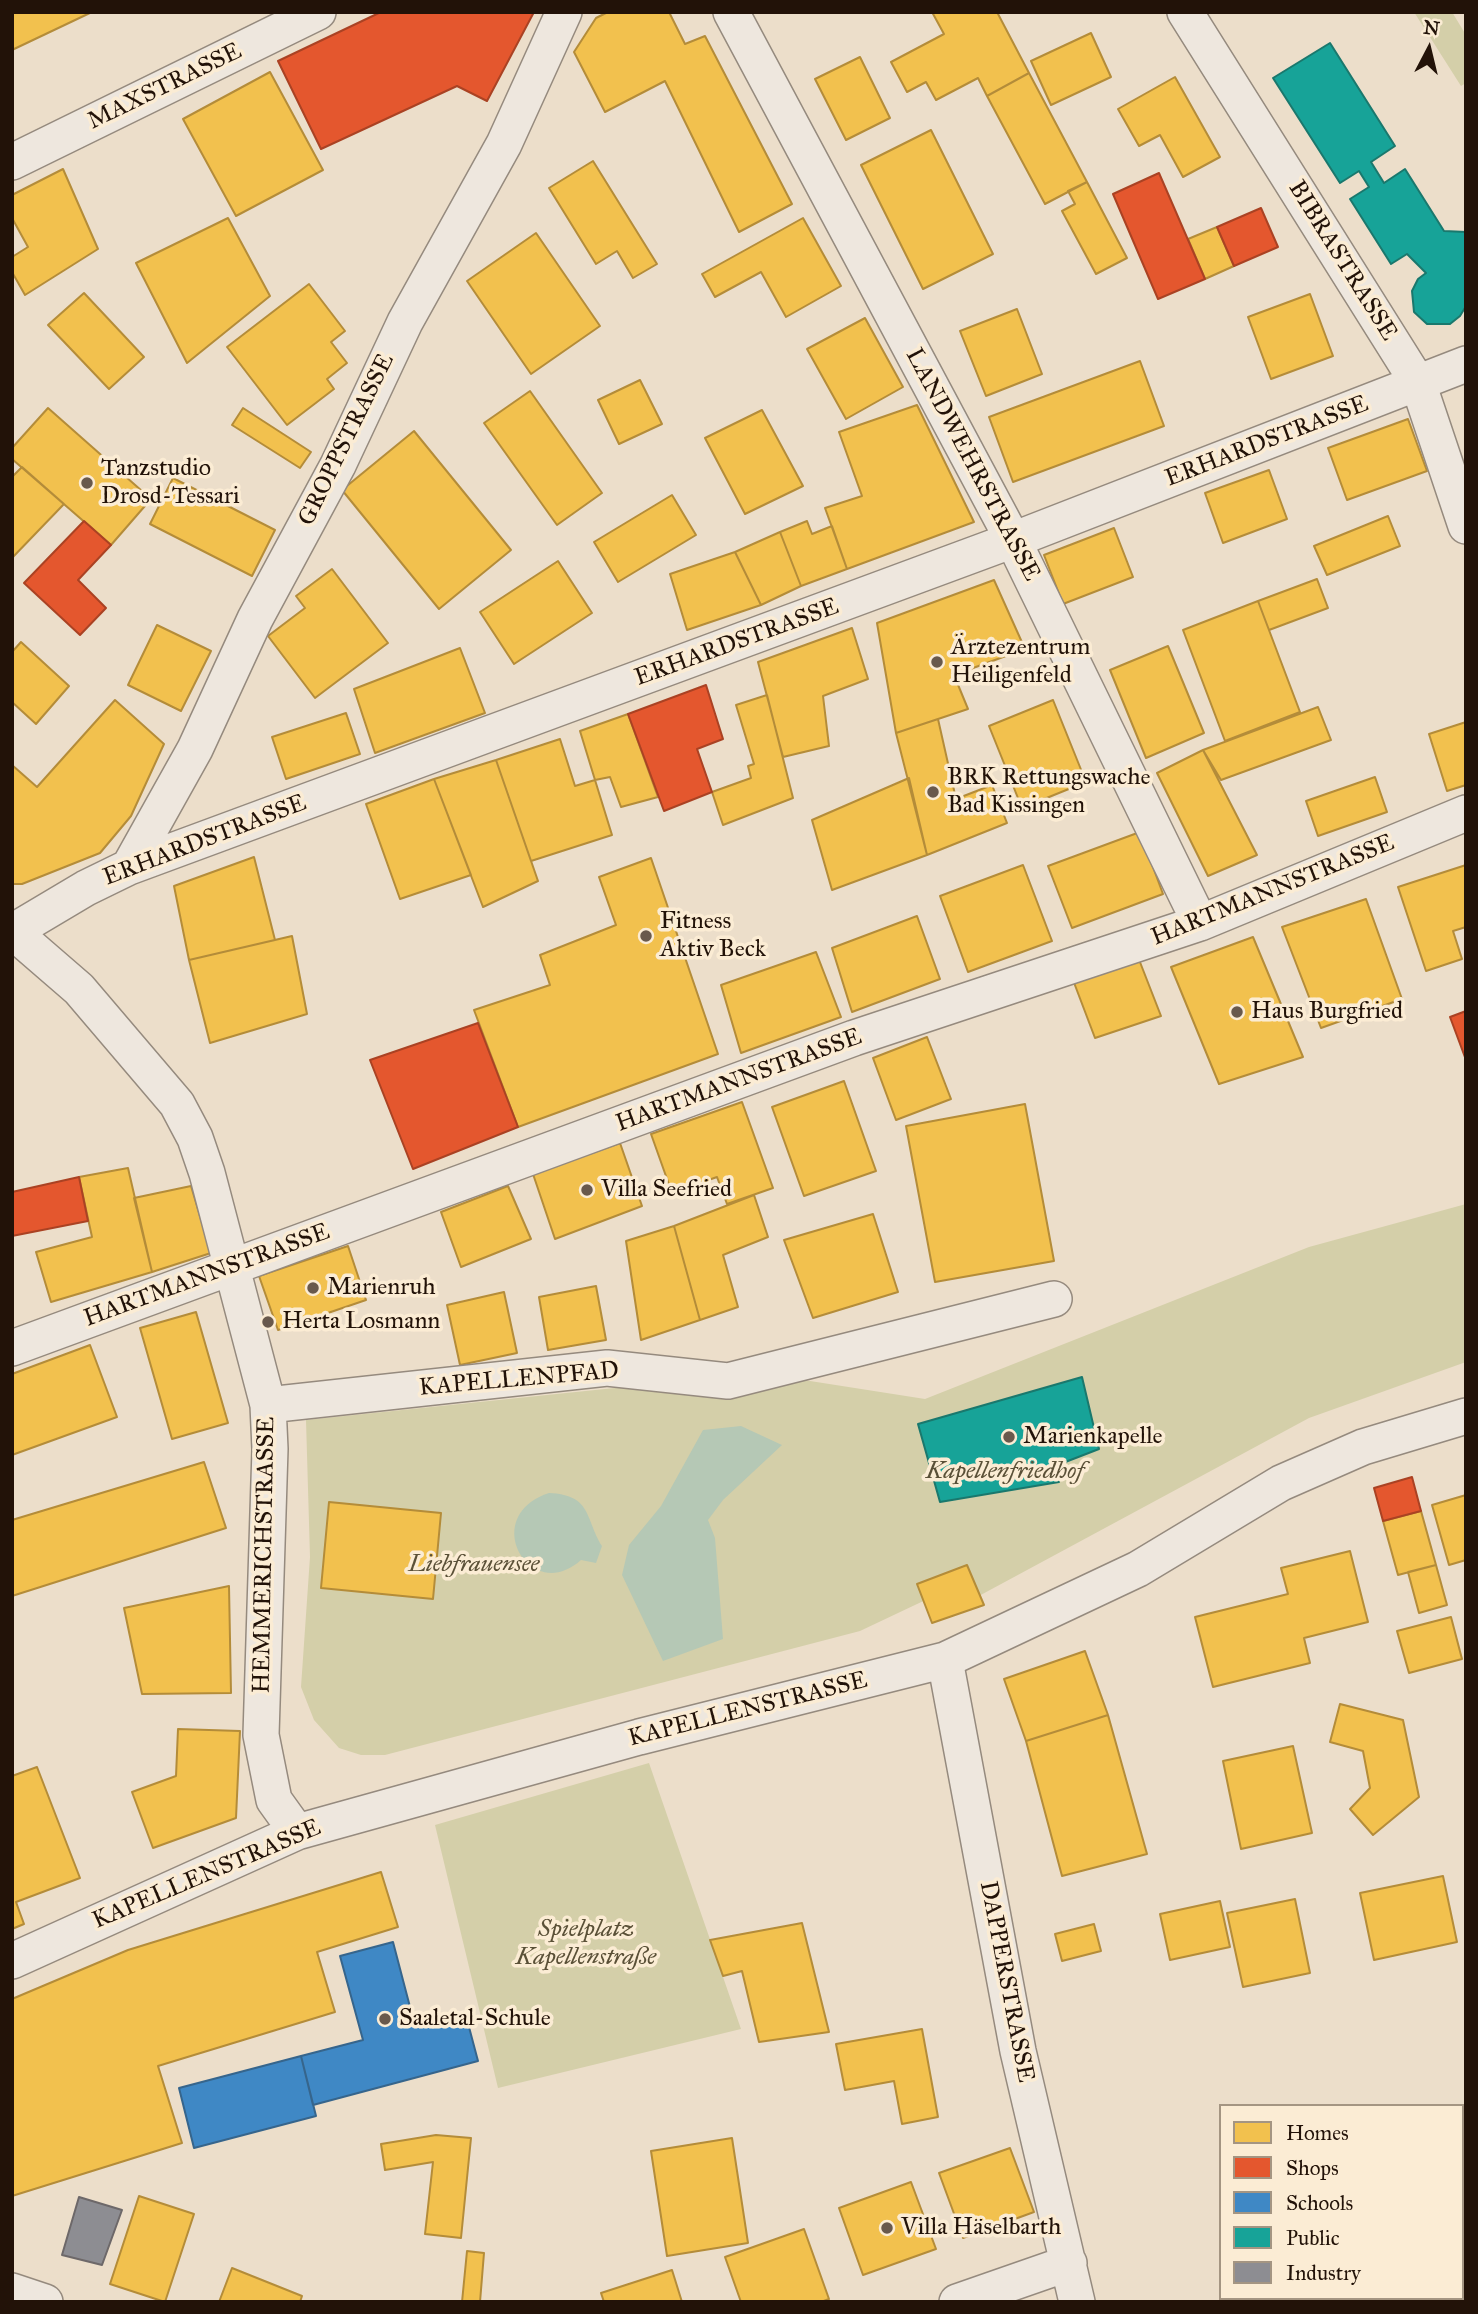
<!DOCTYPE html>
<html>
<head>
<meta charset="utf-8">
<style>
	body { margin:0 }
	#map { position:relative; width:1478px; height:2314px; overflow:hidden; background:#ecdeca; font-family:"IM FELL Great Primer",serif }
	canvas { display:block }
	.frame { position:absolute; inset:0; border:14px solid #221208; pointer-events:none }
	.legend { position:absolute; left:1219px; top:2104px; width:245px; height:196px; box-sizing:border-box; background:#fbecd4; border:2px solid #a49582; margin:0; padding:9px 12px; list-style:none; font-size:21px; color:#221208 }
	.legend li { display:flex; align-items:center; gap:14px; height:35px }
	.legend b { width:35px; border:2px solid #a49582 }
	.north { position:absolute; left:1394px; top:14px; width:70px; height:70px; -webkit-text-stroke:5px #fbecd4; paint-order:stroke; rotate:7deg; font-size:19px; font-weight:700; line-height:28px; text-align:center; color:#221208 }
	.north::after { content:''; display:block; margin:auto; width:24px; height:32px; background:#221208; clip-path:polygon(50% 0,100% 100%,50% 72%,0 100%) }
</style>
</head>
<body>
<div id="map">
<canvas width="1478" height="2314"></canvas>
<div class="frame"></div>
<ul class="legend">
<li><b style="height:19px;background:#f2c14e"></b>Homes</li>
<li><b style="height:19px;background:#e4572e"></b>Shops</li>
<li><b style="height:19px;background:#3f88c5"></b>Schools</li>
<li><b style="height:19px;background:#17a398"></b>Public</li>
<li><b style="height:19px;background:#8d8d92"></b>Industry</li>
</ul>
<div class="north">N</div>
</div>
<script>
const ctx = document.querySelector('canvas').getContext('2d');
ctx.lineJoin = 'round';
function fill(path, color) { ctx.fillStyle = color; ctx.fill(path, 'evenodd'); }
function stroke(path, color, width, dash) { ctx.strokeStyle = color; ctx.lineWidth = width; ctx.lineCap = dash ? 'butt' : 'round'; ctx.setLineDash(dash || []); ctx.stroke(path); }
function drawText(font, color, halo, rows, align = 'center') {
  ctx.font = font + ' "IM FELL Great Primer",serif'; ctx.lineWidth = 7; ctx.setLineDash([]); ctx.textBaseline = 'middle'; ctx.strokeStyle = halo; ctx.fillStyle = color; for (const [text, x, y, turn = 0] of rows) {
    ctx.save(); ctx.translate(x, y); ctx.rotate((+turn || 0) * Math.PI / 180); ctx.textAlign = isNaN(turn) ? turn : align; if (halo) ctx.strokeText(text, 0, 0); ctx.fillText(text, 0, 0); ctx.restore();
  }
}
fill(new Path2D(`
	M 1414,12 L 1452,12 L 1466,35 L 1466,83 L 1461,86 Z
	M 1466,1204 L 1466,1362 L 1309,1418 L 977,1597 L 953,1587 L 860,1631 L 385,1755 L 361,1755 L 339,1748 L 314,1720 L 301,1687 L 310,1557 L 306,1420 L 759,1373 L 925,1399 L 1309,1247 Z
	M 649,1763 L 741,2029 L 498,2088 L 435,1825 Z`), '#d4cfa9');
fill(new Path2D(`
	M 741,1426 L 782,1445 L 723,1500 L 708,1520 L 715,1538 L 723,1639 L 663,1661 L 622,1575 L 629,1545 L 661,1506 L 703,1430 Z
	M 549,1493 C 592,1495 585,1518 602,1546 L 596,1563 L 581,1560 C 530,1606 478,1516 549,1493 Z`), '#b5c8b5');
const homes = new Path2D(`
	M 12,12 L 92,12 L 12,50 Z
	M 608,12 L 669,12 L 685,44 L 705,36 L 792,204 L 739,232 L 665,81 L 605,112 L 574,52 L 596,18 Z
	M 932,12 L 997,12 L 1029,73 L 987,96 L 978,78 L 936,100 L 926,82 L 907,92 L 891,62 L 944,34 Z
	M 1091,33 L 1111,77 L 1051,105 L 1031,61 Z
	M 860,57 L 890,118 L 846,140 L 815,79 Z
	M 270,72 L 323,170 L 236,216 L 183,119 Z
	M 1029,73 L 1087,182 L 1045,204 L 987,96 Z
	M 1175,77 L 1220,157 L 1183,177 L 1160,135 L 1139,146 L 1118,109 Z
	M 931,130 L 993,254 L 923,289 L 861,165 Z
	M 593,161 L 657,264 L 633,278 L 617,251 L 596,264 L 549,188 Z
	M 63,169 L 98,249 L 25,295 L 12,272 L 12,257 L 28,247 L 12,218 L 12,195 Z
	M 1087,182 L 1127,258 L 1096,274 L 1062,211 L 1075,204 L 1068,191 Z
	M 228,218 L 270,296 L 187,363 L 136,263 Z
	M 803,218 L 841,286 L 786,317 L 761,272 L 715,297 L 702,274 Z
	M 1217,227 L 1234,266 L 1205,279 L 1188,239 Z
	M 536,233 L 600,326 L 531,374 L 467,281 Z
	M 309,284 L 345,331 L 331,342 L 347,363 L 327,379 L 334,389 L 287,425 L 227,347 Z
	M 84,293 L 144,357 L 109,389 L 48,325 Z
	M 1310,294 L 1333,356 L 1271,379 L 1248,317 Z
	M 1017,309 L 1042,374 L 986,396 L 960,331 Z
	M 865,318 L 903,387 L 846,419 L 807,349 Z
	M 1140,361 L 1164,426 L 1013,482 L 989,417 Z
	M 640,380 L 662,424 L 619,444 L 598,400 Z
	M 530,391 L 602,493 L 557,525 L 484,423 Z
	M 917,405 L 974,522 L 847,569 L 825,508 L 862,496 L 839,432 Z
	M 48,408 L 151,499 L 111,545 L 12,459 L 12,448 Z
	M 243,408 L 311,452 L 300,468 L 232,425 Z
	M 762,410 L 803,486 L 745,514 L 705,438 Z
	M 1408,419 L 1427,471 L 1347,500 L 1328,448 Z
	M 414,431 L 511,550 L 439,609 L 342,490 Z
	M 22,467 L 64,504 L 12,558 L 12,477 Z
	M 1269,470 L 1287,519 L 1223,543 L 1205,493 Z
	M 173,478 L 275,530 L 252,576 L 150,524 Z
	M 672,495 L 696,535 L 618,582 L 594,542 Z
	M 1388,516 L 1400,546 L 1327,575 L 1314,546 Z
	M 807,521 L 812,534 L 832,526 L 847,569 L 801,586 L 780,532 Z
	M 1114,528 L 1133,577 L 1063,604 L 1044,555 Z
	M 780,532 L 801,586 L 761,605 L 735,552 Z
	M 735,552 L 761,605 L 687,630 L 670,574 Z
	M 558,561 L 592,613 L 514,664 L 480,612 Z
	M 332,569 L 388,643 L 315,698 L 268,636 L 305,608 L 296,596 Z
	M 1317,579 L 1328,608 L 1269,630 L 1258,601 Z
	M 994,580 L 1025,649 L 954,675 L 968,709 L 896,733 L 877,623 Z
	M 1258,601 L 1300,712 L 1225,741 L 1183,630 Z
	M 157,625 L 211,651 L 181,711 L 128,685 Z
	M 852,628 L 868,679 L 823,696 L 829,746 L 783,757 L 758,662 Z
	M 21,642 L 69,686 L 36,724 L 12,702 L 12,652 Z
	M 1168,646 L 1204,733 L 1146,758 L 1110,670 Z
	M 460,648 L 485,713 L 375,753 L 354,689 Z
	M 767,695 L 793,798 L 723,825 L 712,792 L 751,778 L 748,766 L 754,764 L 736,705 Z
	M 115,700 L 164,744 L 131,816 L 100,853 L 22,884 L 12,884 L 12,765 L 37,787 Z
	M 1053,700 L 1086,782 L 1022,808 L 989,726 Z
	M 1318,707 L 1331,740 L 1221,780 L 1203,750 Z
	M 346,713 L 360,754 L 286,779 L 272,737 Z
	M 628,714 L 658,797 L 621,807 L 610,777 L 595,780 L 580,731 Z
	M 938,719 L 956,799 L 992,785 L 1007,823 L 927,855 L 896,733 Z
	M 1466,722 L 1466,785 L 1447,791 L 1429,734 Z
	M 560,739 L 575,786 L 595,780 L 612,835 L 531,861 L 496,760 Z
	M 1203,750 L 1257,855 L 1208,876 L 1157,773 Z
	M 496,760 L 538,881 L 483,907 L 434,779 Z
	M 1375,777 L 1387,812 L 1318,836 L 1306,801 Z
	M 909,778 L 927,855 L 832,890 L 812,820 Z
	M 434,779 L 471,875 L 400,899 L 366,804 Z
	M 1140,832 L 1163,894 L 1072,928 L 1048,866 Z
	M 254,857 L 275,940 L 189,960 L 174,886 Z
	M 651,858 L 718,1054 L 518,1127 L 474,1010 L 550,985 L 540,955 L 616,925 L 599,877 Z
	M 1023,865 L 1052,941 L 968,972 L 940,896 Z
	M 1466,865 L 1466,927 L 1453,931 L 1462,959 L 1426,971 L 1398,887 Z
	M 1366,899 L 1402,999 L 1321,1028 L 1282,927 Z
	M 917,916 L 940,979 L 852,1012 L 832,948 Z
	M 292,936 L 307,1014 L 210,1043 L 189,960 Z
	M 1253,937 L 1303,1057 L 1219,1084 L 1171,967 Z
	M 816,952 L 841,1017 L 741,1053 L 721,985 Z
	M 1138,957 L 1161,1016 L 1095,1038 L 1073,980 Z
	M 927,1037 L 951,1099 L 896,1120 L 873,1058 Z
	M 844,1081 L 876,1171 L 804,1196 L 772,1107 Z
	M 742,1102 L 773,1188 L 727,1204 L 717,1177 L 672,1193 L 651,1134 Z
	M 1025,1104 L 1054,1261 L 935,1282 L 906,1126 Z
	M 620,1143 L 642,1206 L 555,1239 L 533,1174 Z
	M 128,1168 L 152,1272 L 51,1302 L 36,1252 L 92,1237 L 79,1177 Z
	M 191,1186 L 211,1253 L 152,1272 L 134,1198 Z
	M 508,1186 L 531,1239 L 461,1267 L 441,1212 Z
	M 754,1195 L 768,1237 L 723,1255 L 738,1307 L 700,1320 L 674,1226 Z
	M 873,1214 L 898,1292 L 813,1318 L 784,1240 Z
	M 674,1226 L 700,1320 L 641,1340 L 626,1241 Z
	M 348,1246 L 366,1300 L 278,1330 L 259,1276 Z
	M 596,1286 L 606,1340 L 548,1350 L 539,1297 Z
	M 504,1292 L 517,1353 L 460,1365 L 447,1305 Z
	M 196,1312 L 228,1423 L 172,1439 L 140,1328 Z
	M 90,1345 L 117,1417 L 12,1455 L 12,1374 Z
	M 204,1462 L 226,1528 L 12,1596 L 12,1520 Z
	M 1466,1495 L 1466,1560 L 1449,1565 L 1432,1505 Z
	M 329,1502 L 441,1513 L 433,1599 L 321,1588 Z
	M 1421,1511 L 1436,1565 L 1398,1575 L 1383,1521 Z
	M 1350,1551 L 1368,1622 L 1304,1638 L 1310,1663 L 1213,1687 L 1195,1617 L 1288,1594 L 1281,1568 Z
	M 967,1565 L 984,1605 L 932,1623 L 917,1584 Z
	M 1436,1565 L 1447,1605 L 1419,1613 L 1408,1572 Z
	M 229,1586 L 231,1693 L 142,1694 L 124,1608 Z
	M 1451,1617 L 1462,1659 L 1409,1673 L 1397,1631 Z
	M 1085,1651 L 1108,1715 L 1026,1741 L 1004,1679 Z
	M 1340,1704 L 1403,1720 L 1419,1797 L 1373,1835 L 1350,1809 L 1370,1788 L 1363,1751 L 1330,1742 Z
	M 1108,1715 L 1147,1854 L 1062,1876 L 1026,1741 Z
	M 178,1729 L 240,1731 L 236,1818 L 153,1848 L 132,1792 L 176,1776 Z
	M 1293,1746 L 1312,1833 L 1241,1849 L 1223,1761 Z
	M 37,1767 L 80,1878 L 16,1902 L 24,1924 L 12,1929 L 12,1776 Z
	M 381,1872 L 398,1927 L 317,1952 L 335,2012 L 158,2066 L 182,2143 L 12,2196 L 12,1999 L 128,1950 Z
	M 1443,1876 L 1457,1942 L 1374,1960 L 1360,1893 Z
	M 1295,1899 L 1310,1973 L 1243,1987 L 1227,1913 Z
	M 1220,1901 L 1230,1947 L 1170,1960 L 1160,1914 Z
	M 802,1923 L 829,2032 L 759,2042 L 742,1971 L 723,1976 L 710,1940 Z
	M 1094,1924 L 1101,1951 L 1062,1961 L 1055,1934 Z
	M 922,2029 L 938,2117 L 902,2124 L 894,2081 L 845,2090 L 836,2044 Z
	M 436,2135 L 471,2138 L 461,2238 L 425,2234 L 433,2162 L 385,2170 L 381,2144 Z
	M 732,2138 L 748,2243 L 667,2256 L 651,2151 Z
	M 1010,2148 L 1034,2212 L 963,2238 L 939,2173 Z
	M 911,2182 L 936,2249 L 863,2275 L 839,2208 Z
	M 139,2196 L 194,2214 L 165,2302 L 110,2284 Z
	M 804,2229 L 829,2299 L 821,2302 L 741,2302 L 725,2257 Z
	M 467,2251 L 484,2253 L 480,2302 L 462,2302 Z
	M 232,2268 L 302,2296 L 300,2302 L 219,2302 Z
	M 672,2270 L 682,2302 L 604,2302 L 601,2293 Z
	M 1253,2298 L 1332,2298 L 1329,2302 L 1258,2302 Z`);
fill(homes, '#f2c14e');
stroke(homes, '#b48c39', 2);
const shops = new Path2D(`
	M 381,12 L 534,12 L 487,101 L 457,86 L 321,149 L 278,61 Z
	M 1159,173 L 1205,279 L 1158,299 L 1113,194 Z
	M 1261,208 L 1278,247 L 1234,266 L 1217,227 Z
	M 84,521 L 111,545 L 78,580 L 106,608 L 80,635 L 24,583 Z
	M 706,685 L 723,739 L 697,749 L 712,792 L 664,811 L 628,714 Z
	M 1466,1011 L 1466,1060 L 1450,1017 Z
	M 478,1023 L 518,1127 L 413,1169 L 370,1060 Z
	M 79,1177 L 88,1221 L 12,1236 L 12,1192 Z
	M 1412,1477 L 1421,1511 L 1383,1521 L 1374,1488 Z`);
fill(shops, '#e4572e');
stroke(shops, '#aa4223', 2);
const schools = new Path2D(`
	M 393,1942 L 415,2026 L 465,2012 L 478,2061 L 313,2105 L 301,2056 L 363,2040 L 340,1956 Z
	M 301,2056 L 316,2116 L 194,2148 L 179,2088 Z`);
fill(schools, '#3f88c5');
stroke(schools, '#36658c', 2);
const public = new Path2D(`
	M 1330,43 L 1395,146 L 1371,162 L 1384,183 L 1405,169 L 1444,231 L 1466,232 L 1466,306 L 1460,316 L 1450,324 L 1427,324 L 1414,312 L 1412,291 L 1418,279 L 1426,273 L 1407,254 L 1391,264 L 1350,199 L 1369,187 L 1359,171 L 1340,183 L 1273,78 Z
	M 1082,1377 L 1099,1449 L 1055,1466 L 1059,1482 L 940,1502 L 918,1424 Z`);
fill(public, '#17a398');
stroke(public, '#1a786d', 2);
const industry = new Path2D(`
	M 79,2197 L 122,2210 L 102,2265 L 62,2255 Z`);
fill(industry, '#8d8d92');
stroke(industry, '#6d6869', 2);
const minor = new Path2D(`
	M 731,12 L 1013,540 L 1200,923
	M 1185,12 L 1418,383 L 1466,526
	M 12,162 L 318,12
	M 129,867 L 195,749 L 255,619 L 338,465 L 405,322 L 504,144 L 564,12
	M 12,931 L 79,989 L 177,1104 L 195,1138 L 207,1173 L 268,1405 L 270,1449 L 261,1735 L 274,1800 L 297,1832
	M 12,932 L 86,888 L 129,867 L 1013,540 L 1466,364
	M 12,1348 L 854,1038 L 1200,923 L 1466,813
	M 268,1405 L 607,1368 L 728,1381 L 1054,1299
	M 945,1660 L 1018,2051 L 1077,2302
	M 12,1961 L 297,1832 L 639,1737 L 945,1660 L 1138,1569 L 1281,1483 L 1363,1447 L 1466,1416
	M 12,2291 L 45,2302
	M 957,2302 L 1069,2263`);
stroke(minor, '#958a7e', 38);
stroke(minor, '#eee7de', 35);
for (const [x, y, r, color] of [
	[87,483,7,"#69594c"],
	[937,662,7,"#69594c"],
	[933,792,7,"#69594c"],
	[646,936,7,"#69594c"],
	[1237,1012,7,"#69594c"],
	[587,1190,7,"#69594c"],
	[313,1288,7,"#69594c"],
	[268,1322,7,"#69594c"],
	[1009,1437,7,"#69594c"],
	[385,2019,7,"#69594c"],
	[887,2228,7,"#69594c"]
]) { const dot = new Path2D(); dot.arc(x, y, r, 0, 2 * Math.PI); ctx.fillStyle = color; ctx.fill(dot); stroke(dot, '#fbecd4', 2.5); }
drawText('24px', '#221208', '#fbecd4', [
	["MAXSTRASSE",165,87,-26],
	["BIBRASTRASSE",1342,261,58],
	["GROPPSTRASSE",347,440,-64],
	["ERHARDSTRASSE",1267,442,-21],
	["LANDWEHRSTRASSE",972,465,62],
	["ERHARDSTRASSE",737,643,-20],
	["ERHARDSTRASSE",205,841,-21],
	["HARTMANNSTRASSE",1273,891,-22],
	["HARTMANNSTRASSE",739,1081,-20],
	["HARTMANNSTRASSE",207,1276,-20],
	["KAPELLENPFAD",519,1380,-5],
	["HEMMERICHSTRASSE",265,1555,-89],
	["KAPELLENSTRASSE",748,1710,-14],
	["KAPELLENSTRASSE",207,1875,-23],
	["DAPPERSTRASSE",1006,1982,79]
]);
drawText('24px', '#221208', '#fbecd4', [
	["Tanzstudio",101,469],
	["Drosd-Tessari",101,497],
	["Ärztezentrum",951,648],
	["Heiligenfeld",951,676],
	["BRK Rettungswache",947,778],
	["Bad Kissingen",947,806],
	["Fitness",660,922],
	["Aktiv Beck",660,950],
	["Haus Burgfried",1251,1012],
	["Villa Seefried",601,1190],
	["Marienruh",327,1288],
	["Herta Losmann",282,1322],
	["Marienkapelle",1023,1437],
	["Saaletal-Schule",399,2019],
	["Villa Häselbarth",901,2228]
], 'left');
drawText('italic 24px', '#5a5037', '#fbecd4', [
	["Kapellenfriedhof",1005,1472],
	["Liebfrauensee",474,1565],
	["Spielplatz",586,1930],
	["Kapellenstraße",586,1958]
]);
</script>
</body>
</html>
